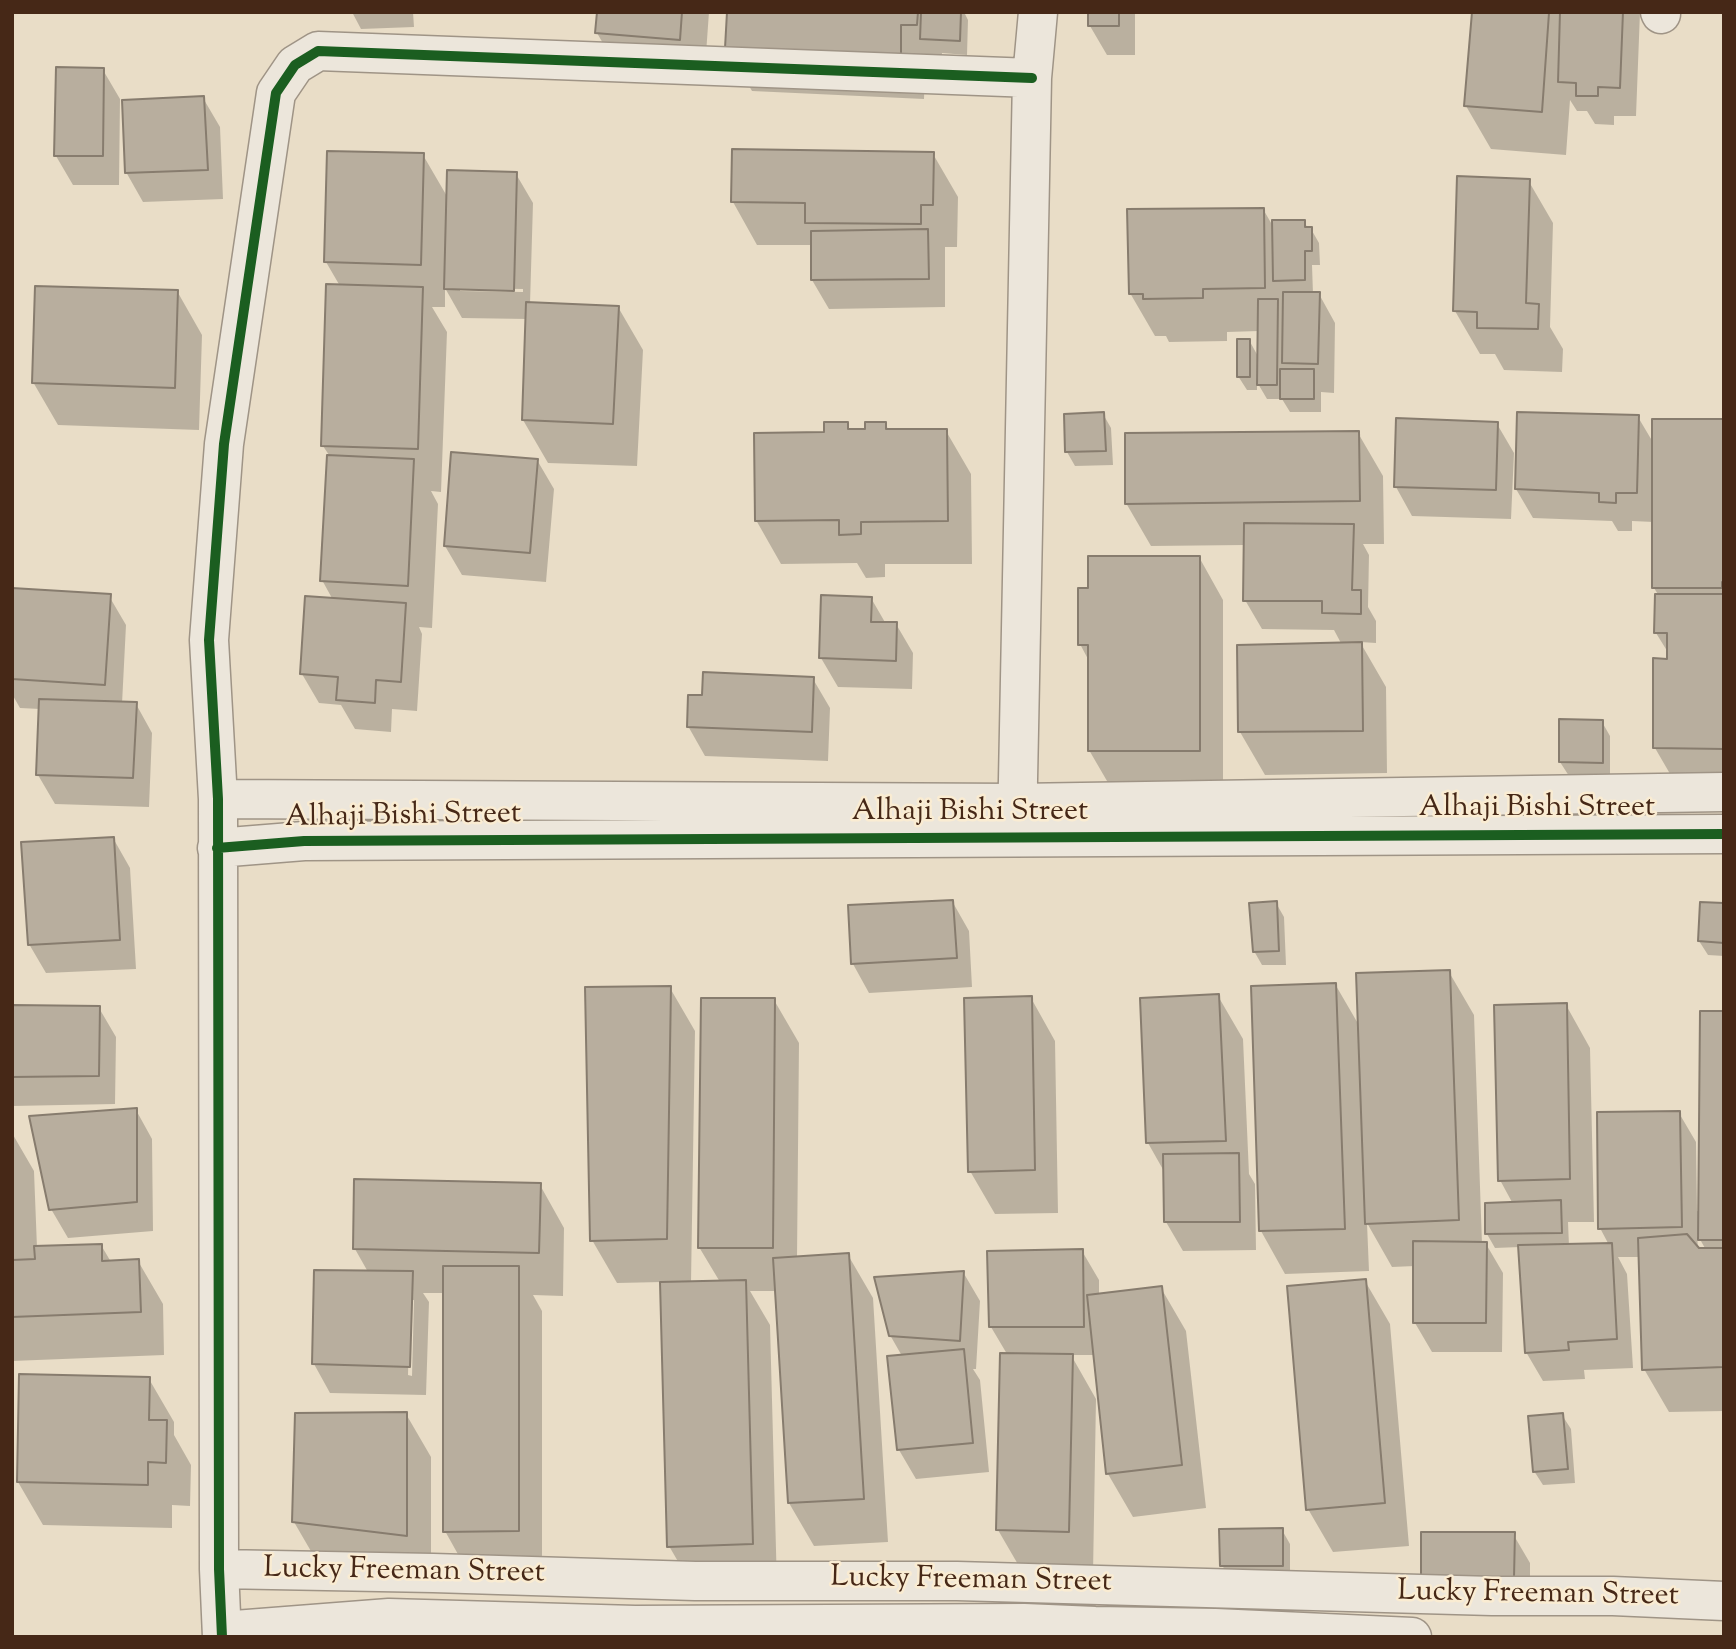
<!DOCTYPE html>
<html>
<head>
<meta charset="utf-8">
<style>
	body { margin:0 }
	#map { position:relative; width:1736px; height:1649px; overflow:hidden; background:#e9ddc7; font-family:"Sorts Mill Goudy",serif }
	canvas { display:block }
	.frame { position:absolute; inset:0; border:14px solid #462817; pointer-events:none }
</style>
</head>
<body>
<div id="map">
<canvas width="1736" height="1649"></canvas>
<div class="frame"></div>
</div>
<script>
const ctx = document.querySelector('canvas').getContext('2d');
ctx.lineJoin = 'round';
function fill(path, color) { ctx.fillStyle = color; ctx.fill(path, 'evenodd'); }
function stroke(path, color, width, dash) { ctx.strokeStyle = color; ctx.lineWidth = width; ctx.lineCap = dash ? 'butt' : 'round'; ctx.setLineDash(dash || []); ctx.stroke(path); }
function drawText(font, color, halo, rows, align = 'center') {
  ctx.font = font + ' "Sorts Mill Goudy",serif'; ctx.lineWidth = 5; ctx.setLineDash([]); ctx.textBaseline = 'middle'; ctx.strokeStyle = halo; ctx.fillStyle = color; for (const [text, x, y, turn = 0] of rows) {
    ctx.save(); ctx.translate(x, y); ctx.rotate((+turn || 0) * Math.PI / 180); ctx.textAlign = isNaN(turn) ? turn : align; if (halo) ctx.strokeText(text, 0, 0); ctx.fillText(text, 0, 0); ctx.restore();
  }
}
fill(new Path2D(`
	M 352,12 L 413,12 L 414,27 L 361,29 Z
	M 598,12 L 709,12 L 704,82 L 622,76 L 597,33 Z
	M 729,12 L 971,12 L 971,14 L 965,14 L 968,20 L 967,55 L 942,53 L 941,68 L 925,67 L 924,99 L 752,91 L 727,48 Z
	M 1090,12 L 1135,12 L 1135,55 L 1107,55 L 1090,26 Z
	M 1473,12 L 1640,12 L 1636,116 L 1614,116 L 1614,125 L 1595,124 L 1587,111 L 1577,111 L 1570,100 L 1566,155 L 1491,149 L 1466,106 Z
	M 103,70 L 120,99 L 119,185 L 73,185 L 56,156 Z
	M 203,98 L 220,127 L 223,199 L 143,202 L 126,172 Z
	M 933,154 L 958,197 L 957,247 L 945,247 L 945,307 L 829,309 L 812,280 L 812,245 L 757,245 L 733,202 Z
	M 423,155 L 448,198 L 516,174 L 533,203 L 530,304 L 618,307 L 643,350 L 637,466 L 548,463 L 523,420 L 527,319 L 462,318 L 445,288 L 445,307 L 432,307 L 447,332 L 441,492 L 431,491 L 438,504 L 432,628 L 419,627 L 422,634 L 417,711 L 392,709 L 391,732 L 355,729 L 341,705 L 319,703 L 302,674 L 333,600 L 322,580 L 329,455 L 323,446 L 340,286 L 326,262 ZM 460,288 L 523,289 L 523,292 L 460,291 Z
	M 1528,180 L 1553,223 L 1550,327 L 1563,349 L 1562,372 L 1504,370 L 1495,354 L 1480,354 L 1455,311 Z
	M 1263,209 L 1274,228 L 1304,221 L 1308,229 L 1311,229 L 1319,243 L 1320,265 L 1312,265 L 1313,294 L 1319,294 L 1335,323 L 1334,393 L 1321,392 L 1321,412 L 1290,412 L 1282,399 L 1267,399 L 1257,382 L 1257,390 L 1247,390 L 1238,376 L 1249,340 L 1259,358 L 1259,331 L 1227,332 L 1227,341 L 1169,342 L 1166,336 L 1155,336 L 1130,293 Z
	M 177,291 L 202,335 L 199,430 L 58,425 L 33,382 Z
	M 1103,414 L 1111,428 L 1113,465 L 1075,466 L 1067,452 Z
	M 1638,417 L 1654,444 L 1724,421 L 1724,791 L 1680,791 L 1655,748 L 1669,654 L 1656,633 L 1659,596 L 1654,588 L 1654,522 L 1632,521 L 1632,531 L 1618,531 L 1612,521 L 1533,518 L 1516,489 Z
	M 885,423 L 889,431 L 946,431 L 971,474 L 972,564 L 885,564 L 885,577 L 866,578 L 857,563 L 781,564 L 756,520 L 826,434 L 847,424 L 850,430 L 867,430 Z
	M 1497,424 L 1514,453 L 1511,519 L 1412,516 L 1396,487 Z
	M 1358,433 L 1383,476 L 1384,544 L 1363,544 L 1369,555 L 1368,607 L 1376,621 L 1376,643 L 1360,642 L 1386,687 L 1387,773 L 1265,775 L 1240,732 L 1342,645 L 1334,630 L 1262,629 L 1245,600 L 1245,545 L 1151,546 L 1126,503 Z
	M 537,460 L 554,489 L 546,582 L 462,575 L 445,546 Z
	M 1199,557 L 1223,600 L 1223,793 L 1114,793 L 1089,750 L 1089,661 L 1080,644 Z
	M 12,590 L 109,596 L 126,625 L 122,704 L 136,704 L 152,733 L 149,807 L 55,804 L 38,775 L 40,709 L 20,708 L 12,694 Z
	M 871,598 L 886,624 L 896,624 L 913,653 L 912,689 L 838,687 L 821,658 Z
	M 813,679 L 830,708 L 828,761 L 705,756 L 688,726 L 703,697 Z
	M 1602,722 L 1610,736 L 1610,777 L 1569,776 L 1560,762 Z
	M 113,838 L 130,868 L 136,969 L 46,973 L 29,944 Z
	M 952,901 L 969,931 L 972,987 L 869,993 L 853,964 Z
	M 1276,903 L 1284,917 L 1286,965 L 1262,965 L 1254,951 Z
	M 1724,905 L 1724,956 L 1708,955 L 1699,941 Z
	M 1449,972 L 1474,1015 L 1482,1244 L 1486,1244 L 1503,1273 L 1502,1352 L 1432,1352 L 1415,1323 L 1415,1266 L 1392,1267 L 1367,1223 L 1369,1271 L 1285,1274 L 1261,1231 L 1335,984 L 1360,1027 Z
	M 670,988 L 695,1031 L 691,1283 L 720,1282 L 699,1247 L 774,1000 L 799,1043 L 797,1258 L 848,1255 L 873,1298 L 888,1542 L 814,1546 L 789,1503 L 776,1291 L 750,1291 L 770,1325 L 777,1587 L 694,1589 L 669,1546 L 662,1282 L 617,1283 L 592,1240 Z
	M 1218,996 L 1243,1039 L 1249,1174 L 1255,1184 L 1256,1250 L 1183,1251 L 1166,1222 L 1165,1173 L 1148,1143 L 1142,999 Z
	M 1031,998 L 1055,1041 L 1058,1213 L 995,1214 L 970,1171 Z
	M 1566,1005 L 1590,1048 L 1594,1222 L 1568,1222 L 1569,1246 L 1609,1245 L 1600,1228 L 1679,1113 L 1696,1142 L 1697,1211 L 1700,1211 L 1724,1013 L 1724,1411 L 1669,1412 L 1644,1369 L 1640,1257 L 1618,1257 L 1627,1274 L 1633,1368 L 1584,1370 L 1585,1379 L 1543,1381 L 1526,1352 L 1520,1247 L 1495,1248 L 1487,1234 L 1513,1204 L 1500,1180 ZM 1697,1234 L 1706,1250 L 1698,1249 Z
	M 12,1007 L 99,1008 L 116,1037 L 115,1104 L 12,1106 Z
	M 136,1110 L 152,1139 L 153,1231 L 68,1238 L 51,1209 Z
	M 12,1133 L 34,1171 L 37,1248 L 101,1245 L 111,1262 L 138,1261 L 163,1304 L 164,1355 L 12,1361 Z
	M 540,1185 L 564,1228 L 563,1296 L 533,1295 L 542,1311 L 542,1573 L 469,1574 L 445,1531 L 445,1293 L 423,1293 L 429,1302 L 426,1395 L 330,1393 L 314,1364 L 368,1272 L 355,1249 ZM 410,1300 L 414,1300 L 412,1376 L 408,1375 Z
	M 1082,1251 L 1099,1280 L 1099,1295 L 1161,1288 L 1186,1331 L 1206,1508 L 1133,1517 L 1108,1474 L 1095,1355 L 1071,1355 L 1096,1399 L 1093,1574 L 1023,1573 L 998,1530 L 1007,1354 L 991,1327 Z
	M 963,1272 L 980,1301 L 976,1369 L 973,1369 L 980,1380 L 989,1472 L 916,1479 L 899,1450 L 889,1357 L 902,1356 L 890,1335 Z
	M 1365,1281 L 1390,1324 L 1409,1546 L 1333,1552 L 1308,1509 Z
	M 149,1379 L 174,1422 L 174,1435 L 191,1465 L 190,1506 L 172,1505 L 172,1528 L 43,1525 L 18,1482 Z
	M 406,1414 L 431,1457 L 431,1578 L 319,1565 L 294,1522 Z
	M 1562,1415 L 1571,1429 L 1575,1483 L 1543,1485 L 1534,1471 Z
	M 1282,1530 L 1290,1544 L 1290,1579 L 1230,1579 L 1222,1565 Z
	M 1513,1534 L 1530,1563 L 1530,1607 L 1439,1606 Z`), '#0003');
const building = new Path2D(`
	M 597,12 L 682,12 L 680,40 L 595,33 Z
	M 727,12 L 918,12 L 917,25 L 901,25 L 901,56 L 725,48 Z
	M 921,12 L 961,12 L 960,41 L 920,39 Z
	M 1088,12 L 1119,12 L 1119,26 L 1088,26 Z
	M 1472,12 L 1549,13 L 1542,112 L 1464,106 Z
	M 1560,12 L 1623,12 L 1620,88 L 1598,87 L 1598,96 L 1576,96 L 1576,83 L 1558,82 Z
	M 56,67 L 104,68 L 103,156 L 54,156 Z
	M 204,96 L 208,170 L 125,173 L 122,100 Z
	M 732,149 L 934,152 L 933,205 L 921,205 L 921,224 L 805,223 L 805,203 L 731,202 Z
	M 327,151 L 424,153 L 421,265 L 324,262 Z
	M 447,170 L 517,172 L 514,291 L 444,289 Z
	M 1457,176 L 1530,179 L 1526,303 L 1539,304 L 1538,329 L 1477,328 L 1477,312 L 1453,311 Z
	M 1264,208 L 1265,288 L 1203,289 L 1203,298 L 1143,299 L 1143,294 L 1129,294 L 1127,209 Z
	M 1272,220 L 1305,220 L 1305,227 L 1312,227 L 1312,251 L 1305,251 L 1305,280 L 1273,281 Z
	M 928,229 L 929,279 L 811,280 L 811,231 Z
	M 326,284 L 423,287 L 418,449 L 321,446 Z
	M 35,286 L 178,290 L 175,388 L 32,383 Z
	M 1283,292 L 1320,292 L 1318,364 L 1282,363 Z
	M 1258,299 L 1278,299 L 1277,385 L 1257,385 Z
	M 526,302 L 619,306 L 613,424 L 522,420 Z
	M 1237,339 L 1250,339 L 1250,377 L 1237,377 Z
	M 1280,369 L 1314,369 L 1314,399 L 1280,399 Z
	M 1104,412 L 1106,451 L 1065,452 L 1064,414 Z
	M 1517,412 L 1639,415 L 1637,493 L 1616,493 L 1616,503 L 1599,502 L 1599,493 L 1515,489 Z
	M 1396,418 L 1498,422 L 1496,490 L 1394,487 Z
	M 1652,419 L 1724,419 L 1724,582 L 1722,582 L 1722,588 L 1652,588 Z
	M 824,422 L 848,422 L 848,429 L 865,429 L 865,422 L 886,422 L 886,429 L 947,429 L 948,521 L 861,522 L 861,534 L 839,535 L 839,520 L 755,521 L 754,433 L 824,432 Z
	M 1359,431 L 1360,501 L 1125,504 L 1125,433 Z
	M 451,452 L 538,459 L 530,553 L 444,546 Z
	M 327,455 L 414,459 L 408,586 L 320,581 Z
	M 1244,523 L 1354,524 L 1352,590 L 1361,590 L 1361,614 L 1322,613 L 1322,601 L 1243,601 Z
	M 1088,556 L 1200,556 L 1200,751 L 1088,751 L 1088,645 L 1078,645 L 1078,588 L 1088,588 Z
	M 12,588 L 111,594 L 105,685 L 12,679 Z
	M 1655,594 L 1724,594 L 1724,749 L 1653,748 L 1653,658 L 1667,659 L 1667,633 L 1654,633 Z
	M 821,595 L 872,597 L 871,622 L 897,622 L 896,661 L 819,658 Z
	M 305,596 L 406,603 L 401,682 L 376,680 L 375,703 L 336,700 L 338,677 L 300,674 Z
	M 1362,642 L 1363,731 L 1238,732 L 1237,645 Z
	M 703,672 L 814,677 L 812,732 L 687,727 L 688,695 L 702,695 Z
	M 39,699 L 137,702 L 133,778 L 36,775 Z
	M 1559,719 L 1603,720 L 1603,763 L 1559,762 Z
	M 114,837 L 120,940 L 28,945 L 21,842 Z
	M 953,900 L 957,958 L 851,964 L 848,905 Z
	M 1277,901 L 1279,951 L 1253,952 L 1249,903 Z
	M 1700,902 L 1724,903 L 1724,943 L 1698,941 Z
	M 1450,970 L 1459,1220 L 1365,1224 L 1356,973 Z
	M 1336,983 L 1345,1229 L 1259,1231 L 1251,986 Z
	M 671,986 L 667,1239 L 590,1241 L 585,987 Z
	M 1219,994 L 1226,1141 L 1146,1143 L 1140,998 Z
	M 1032,996 L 1035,1170 L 968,1172 L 964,998 Z
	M 701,998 L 775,998 L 773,1248 L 698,1248 Z
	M 1567,1003 L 1570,1179 L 1498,1181 L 1494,1005 Z
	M 12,1005 L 100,1006 L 99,1076 L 12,1077 Z
	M 1700,1011 L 1724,1011 L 1724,1240 L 1698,1240 Z
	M 137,1108 L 137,1202 L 49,1210 L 29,1116 Z
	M 1680,1111 L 1682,1227 L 1598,1229 L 1597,1112 Z
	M 1239,1153 L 1240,1222 L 1164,1222 L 1163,1154 Z
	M 354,1179 L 541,1183 L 539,1253 L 353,1249 Z
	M 1561,1200 L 1562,1233 L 1485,1234 L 1485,1203 Z
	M 1687,1234 L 1699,1248 L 1724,1248 L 1724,1367 L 1642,1370 L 1638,1238 Z
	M 1413,1241 L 1487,1242 L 1486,1323 L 1413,1323 Z
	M 1612,1243 L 1617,1339 L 1568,1342 L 1569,1350 L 1525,1353 L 1518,1245 Z
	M 102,1244 L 102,1261 L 139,1259 L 141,1312 L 12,1317 L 12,1260 L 35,1259 L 34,1246 Z
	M 1083,1249 L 1084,1327 L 989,1327 L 987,1251 Z
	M 849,1253 L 864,1499 L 788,1503 L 773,1258 Z
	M 443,1266 L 519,1266 L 519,1531 L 443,1532 Z
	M 314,1270 L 413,1271 L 410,1367 L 312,1364 Z
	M 964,1271 L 960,1341 L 889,1336 L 874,1277 Z
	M 1366,1279 L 1385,1503 L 1306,1510 L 1287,1286 Z
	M 746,1280 L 753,1544 L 667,1547 L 660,1282 Z
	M 1162,1286 L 1182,1465 L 1106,1474 L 1087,1295 Z
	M 964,1349 L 973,1443 L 897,1450 L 887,1356 Z
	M 1000,1353 L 1073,1354 L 1069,1532 L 996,1530 Z
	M 19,1374 L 150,1377 L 149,1420 L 167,1420 L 166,1463 L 148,1462 L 148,1485 L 17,1482 Z
	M 407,1412 L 407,1536 L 292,1522 L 295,1413 Z
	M 1563,1413 L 1568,1469 L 1533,1472 L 1528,1416 Z
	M 1283,1528 L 1283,1566 L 1220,1566 L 1219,1529 Z
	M 1421,1532 L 1515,1532 L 1514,1578 L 1421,1577 Z`);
fill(building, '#b8ae9e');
stroke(building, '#877c6e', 2);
const street = new Path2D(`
	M 1660,12 L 1661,14
	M 218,799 L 1017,803 L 1724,792
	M 1017,829 L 1032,78 L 1038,12
	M 217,848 L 304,841 L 1724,834
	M 219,1569 L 433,1573 L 695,1581 L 957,1581 L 1492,1596 L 1613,1596 L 1724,1601
	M 222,1631 L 389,1618 L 635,1625 L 1024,1623 L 1095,1626 L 1215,1628 L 1412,1637
	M 222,1637 L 219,1569 L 218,799 L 209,640 L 224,444 L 276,93 L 295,65 L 318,51 L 1032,78`);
stroke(street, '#9f9486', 41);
stroke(street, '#ece6db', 38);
stroke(new Path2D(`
	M 217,848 L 304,841 L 1724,834
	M 222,1637 L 219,1569 L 218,799 L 209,640 L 224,444 L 276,93 L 295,65 L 318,51 L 1032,78`), '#1b5e20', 10);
drawText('30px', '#462817', '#faecd2', [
	["Alhaji Bishi Street",1537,810],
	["Alhaji Bishi Street",970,814],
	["Alhaji Bishi Street",403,818,-1],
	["Lucky Freeman Street",404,1573,1],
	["Lucky Freeman Street",971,1582,1],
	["Lucky Freeman Street",1538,1596,1]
]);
</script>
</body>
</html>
